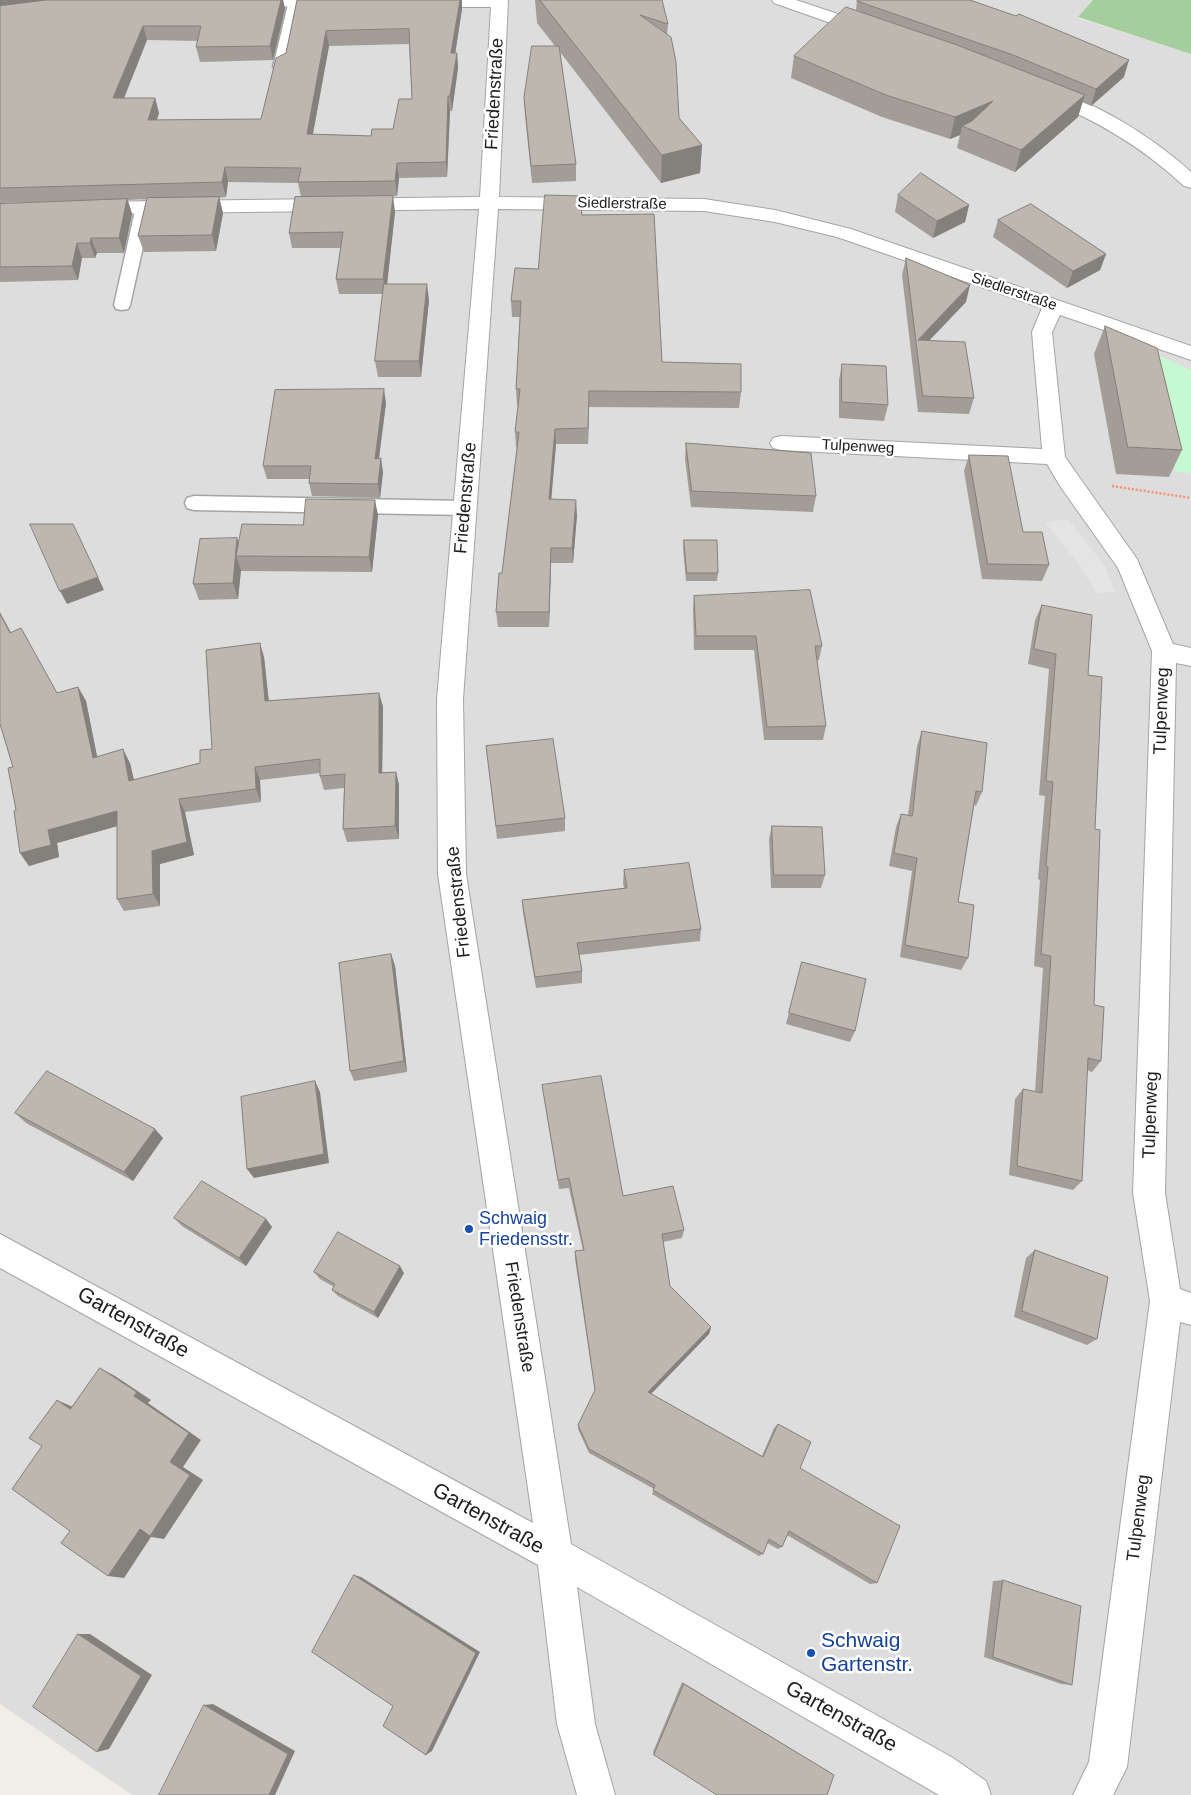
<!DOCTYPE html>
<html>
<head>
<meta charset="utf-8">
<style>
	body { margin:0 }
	canvas { display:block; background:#f0eee7 }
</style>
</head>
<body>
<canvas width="1191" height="1795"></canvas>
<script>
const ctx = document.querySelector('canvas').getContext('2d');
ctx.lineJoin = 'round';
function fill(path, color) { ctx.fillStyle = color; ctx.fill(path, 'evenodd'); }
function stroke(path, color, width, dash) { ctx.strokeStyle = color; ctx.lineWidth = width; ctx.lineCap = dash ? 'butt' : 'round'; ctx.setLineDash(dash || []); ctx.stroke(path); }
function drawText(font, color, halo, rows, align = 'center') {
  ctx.font = font + ' Arial,sans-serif'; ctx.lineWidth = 5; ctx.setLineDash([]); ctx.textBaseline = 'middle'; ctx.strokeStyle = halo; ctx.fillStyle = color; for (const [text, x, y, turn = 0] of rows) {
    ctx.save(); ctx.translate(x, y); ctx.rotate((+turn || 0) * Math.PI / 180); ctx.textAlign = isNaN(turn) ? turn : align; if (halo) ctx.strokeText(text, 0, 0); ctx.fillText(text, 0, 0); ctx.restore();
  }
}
fill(new Path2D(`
	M 0,0 L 1093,0 L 1078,18 L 1191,54 L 1191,1795 L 132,1795 L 0,1704 Z`), '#dedddd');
fill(new Path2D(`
	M 1093,0 L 1191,0 L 1191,54 L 1078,17 Z`), '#a4ce9d');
fill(new Path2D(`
	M 1149,351 L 1191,370 L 1191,473 L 1175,471 Z`), '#c6f8d1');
fill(new Path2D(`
	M 1068,519 L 1105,566 L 1115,592 L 1096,593 L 1078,563 L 1045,522 Z`), '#e4e4e4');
const service = new Path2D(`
	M 289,0 L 299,0 L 301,2 L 287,67 L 280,71 L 273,67 Z
	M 144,201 L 149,203 L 152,206 L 130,305 L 128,309 L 122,310 L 116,309 L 114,305 L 136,206 L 139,203 Z
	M 194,496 L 465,501 L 472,503 L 474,508 L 472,513 L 465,515 L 194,510 L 187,508 L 185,503 L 187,498 Z`);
const minor = new Path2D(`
	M 239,0 L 340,0 L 341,2 L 339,5 L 333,7 L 246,6 L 240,4 Z
	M 417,0 L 508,0 L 499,197 L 704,199 L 775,210 L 851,229 L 1191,346 L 1191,360 L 1060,315 L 1052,332 L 1065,457 L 1137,559 L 1173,644 L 1191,648 L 1191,666 L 1176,663 L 1165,1193 L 1180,1289 L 1191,1293 L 1191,1325 L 1180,1322 L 1127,1767 L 1113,1795 L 1073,1795 L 1089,1762 L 1150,1301 L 1133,1193 L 1152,651 L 1118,568 L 1060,486 L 1047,464 L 781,450 L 773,448 L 770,443 L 773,438 L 781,436 L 1042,449 L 1032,332 L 1042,308 L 837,237 L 775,222 L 704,211 L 498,209 L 463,699 L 466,874 L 571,1544 L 953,1758 L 986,1781 L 991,1795 L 939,1795 L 577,1587 L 595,1724 L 615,1795 L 577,1795 L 557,1724 L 538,1565 L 0,1268 L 0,1234 L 533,1523 L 438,874 L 437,699 L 479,209 L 91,214 L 84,212 L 82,208 L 84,204 L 91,202 L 480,197 L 491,7 L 424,7 L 418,5 L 416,2 Z
	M 772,0 L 796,0 L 874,26 L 876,30 L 874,34 L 862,34 L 774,3 Z
	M 1045,88 C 1094,100 1154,138 1191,172 L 1191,188 L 1184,186 C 1141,146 1093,118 1039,97 L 1036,93 L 1039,89 Z`);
stroke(service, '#a4a4a4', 3);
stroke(minor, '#a4a4a4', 2);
stroke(new Path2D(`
	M 1112,486 L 1191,498`), '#f59273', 2.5, [2, 2]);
fill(service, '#fff');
fill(minor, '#fff');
fill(new Path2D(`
	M 0,0 L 283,0 L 285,9 L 273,60 L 200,62 L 196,47 L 198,41 L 147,40 L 124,98 L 155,98 L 159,113 L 157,120 L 261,119 L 286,53 L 297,0 L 462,9 L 455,53 L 457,53 L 458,68 L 452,111 L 450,111 L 447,177 L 399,178 L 397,196 L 301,197 L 298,183 L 228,182 L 226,197 L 219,198 L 223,213 L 216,251 L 144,252 L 138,236 L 147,199 L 128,200 L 132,214 L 124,253 L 97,253 L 95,258 L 82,258 L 78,280 L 0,282 L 0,204 L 71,201 L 0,203 ZM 409,44 L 412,99 L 393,129 L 371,136 L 313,134 L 329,46 Z
	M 535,0 L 662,0 L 668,24 L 667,35 L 679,118 L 702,145 L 700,173 L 661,183 L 560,52 L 576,164 L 576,181 L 532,183 L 525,115 L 524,98 L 555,46 L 537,23 Z
	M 857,1 L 1124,77 L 1091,106 L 1082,102 L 1078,117 L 1015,172 L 957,148 L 960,135 L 950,139 L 882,117 L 791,78 L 794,56 L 856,10 Z
	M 898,195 L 969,205 L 965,222 L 933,238 L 895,212 Z
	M 395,212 L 387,284 L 429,300 L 421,377 L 378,377 L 375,361 L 383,294 L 339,294 L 336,279 L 341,248 L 292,248 L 289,233 Z
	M 582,215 L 662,362 L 741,392 L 739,408 L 589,407 L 588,444 L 556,444 L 551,499 L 577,515 L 573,563 L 551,563 L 549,627 L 498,627 L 496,612 L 502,573 L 517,447 L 516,447 L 515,432 L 518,405 L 517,405 L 516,389 L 520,317 L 512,317 L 511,301 Z
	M 998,220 L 1106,254 L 1100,270 L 1067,288 L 993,237 Z
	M 906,258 L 966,302 L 929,341 L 974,398 L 969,414 L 918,412 L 902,275 Z
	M 1105,326 L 1182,450 L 1169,477 L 1116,474 L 1094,354 Z
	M 842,364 L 888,405 L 884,421 L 839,418 L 839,380 Z
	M 386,403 L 379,459 L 383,472 L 380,498 L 312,496 L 309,483 L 310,479 L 267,479 L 263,466 Z
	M 686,443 L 816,496 L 813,512 L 691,507 L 685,459 Z
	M 969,455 L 1023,532 L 1049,565 L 1042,581 L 982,579 L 964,471 Z
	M 378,515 L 372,572 L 241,571 L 241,570 L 238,599 L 199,600 L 193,584 L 237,538 L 238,543 Z
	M 684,540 L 718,573 L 717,581 L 686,581 L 683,548 Z
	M 694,596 L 822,646 L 819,660 L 817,660 L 826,726 L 823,740 L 764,740 L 754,650 L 694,650 L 693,610 Z
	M 1042,605 L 1088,675 L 1095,829 L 1094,1005 L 1101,1061 L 1092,1072 L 1087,1070 L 1082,1181 L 1073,1190 L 1009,1175 L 1015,1099 L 1023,1089 L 1035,1092 L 1043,968 L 1034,966 L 1040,880 L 1038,879 L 1045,796 L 1039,795 L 1049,669 L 1028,664 L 1035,620 Z
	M 0,612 L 11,632 L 57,693 L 78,687 L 86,701 L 97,757 L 130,763 L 134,780 L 200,763 L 212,749 L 264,657 L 269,701 L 379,693 L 383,707 L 382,772 L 396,772 L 399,785 L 399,839 L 347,842 L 343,829 L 344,788 L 324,790 L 320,776 L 320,773 L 260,780 L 261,802 L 185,812 L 194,855 L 160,864 L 160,906 L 124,911 L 117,899 L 117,826 L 57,843 L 59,857 L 29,866 L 20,853 L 16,810 L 13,767 L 0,724 Z
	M 922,731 L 982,792 L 976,806 L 974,805 L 958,902 L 968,958 L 961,970 L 900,957 L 912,871 L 889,866 L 896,827 L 901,814 L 908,815 L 917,746 Z
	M 486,746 L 565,818 L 565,831 L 497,839 Z
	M 772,826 L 825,875 L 821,888 L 771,888 L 769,839 Z
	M 624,870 L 701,929 L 700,941 L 579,955 L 582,971 L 582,983 L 536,988 L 523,913 L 522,900 L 624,888 L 623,883 Z
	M 391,954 L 395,966 L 407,1072 L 354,1081 L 350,1071 Z
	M 802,962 L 855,1031 L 850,1042 L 786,1024 Z
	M 542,1085 L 623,1196 L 684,1230 L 682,1238 L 663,1242 L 670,1286 L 711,1327 L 709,1334 L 651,1394 L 762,1456 L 774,1428 L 778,1424 L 800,1468 L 877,1583 L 870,1584 L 787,1535 L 782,1547 L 778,1549 L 767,1543 L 763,1554 L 759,1556 L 652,1494 L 654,1489 L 589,1453 L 578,1429 L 578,1425 L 595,1391 L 575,1259 L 575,1251 L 583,1250 L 569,1188 L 559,1189 Z
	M 15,1113 L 163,1138 L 133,1181 L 26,1123 Z
	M 174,1218 L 266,1219 L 272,1227 L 246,1266 L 182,1226 Z
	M 1035,1250 L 1097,1339 L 1087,1345 L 1014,1317 L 1026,1258 Z
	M 314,1272 L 404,1273 L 378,1318 L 338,1296 L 332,1290 L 334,1287 L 320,1279 Z
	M 1003,1580 L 1072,1685 L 1061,1684 L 984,1657 L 993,1581 Z
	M 682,1682 L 834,1775 L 654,1755 L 653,1752 Z`), '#a39d97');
fill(new Path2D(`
	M 0,0 L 65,0 L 0,9 Z
	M 281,0 L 283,0 L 285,9 L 273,60 L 270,46 Z
	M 460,0 L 462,0 L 462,9 L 453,68 L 451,53 Z
	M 143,26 L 147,40 L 118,113 L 113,98 Z
	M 326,31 L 329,46 L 310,149 L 307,134 Z
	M 457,53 L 458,68 L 452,111 L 450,96 Z
	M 1129,60 L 1124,77 L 1091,106 L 1096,89 Z
	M 1085,95 L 1078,117 L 1015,172 L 1021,150 Z
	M 448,96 L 450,111 L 447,177 L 446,162 Z
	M 155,98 L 159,113 L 152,135 L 148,120 Z
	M 993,101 L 988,123 L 962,126 L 960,135 L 950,139 L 955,117 Z
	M 702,145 L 700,173 L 661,183 L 662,155 Z
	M 397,163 L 399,178 L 397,196 L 395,181 Z
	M 225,167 L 228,182 L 226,197 L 222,182 Z
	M 393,196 L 395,212 L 386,294 L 383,279 Z
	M 219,197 L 223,213 L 216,251 L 212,235 Z
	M 127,199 L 132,214 L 124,253 L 119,238 Z
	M 969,205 L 965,222 L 933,238 L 937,221 Z
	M 91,238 L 97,253 L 95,258 L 90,243 Z
	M 77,243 L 82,258 L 78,280 L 72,266 Z
	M 1106,254 L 1100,270 L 1067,288 L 1073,271 Z
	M 427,284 L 429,300 L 421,377 L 419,361 Z
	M 970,285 L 966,302 L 917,353 L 918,340 Z
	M 384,389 L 386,403 L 377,472 L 375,459 Z
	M 589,391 L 589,407 L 588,444 L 588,428 Z
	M 555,429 L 556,444 L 550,514 L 549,499 Z
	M 381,458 L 383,472 L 380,498 L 378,484 Z
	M 375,500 L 378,515 L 372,572 L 369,557 Z
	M 576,500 L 577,515 L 573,563 L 572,548 Z
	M 237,538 L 242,554 L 236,556 L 241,570 L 238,599 L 233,583 Z
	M 551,548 L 551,563 L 549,627 L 549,612 Z
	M 98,577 L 104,590 L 67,604 L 60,591 Z
	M 260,643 L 264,657 L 270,715 L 265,701 Z
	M 78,687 L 86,701 L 100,771 L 93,758 Z
	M 379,693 L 383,707 L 382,786 L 379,773 Z
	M 123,749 L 130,763 L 137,794 L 129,781 Z
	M 255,767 L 260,780 L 261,802 L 256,789 Z
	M 396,772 L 399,785 L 399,839 L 395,826 Z
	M 179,799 L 185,812 L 194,855 L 160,864 L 160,906 L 153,894 L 152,851 Z
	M 117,811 L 125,824 L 57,843 L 59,857 L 29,866 L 20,853 L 48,830 Z
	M 391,954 L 395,966 L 407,1072 L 404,1061 Z
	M 315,1081 L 320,1092 L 329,1163 L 254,1178 L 247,1169 Z
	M 155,1129 L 163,1138 L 133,1181 L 124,1172 Z
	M 266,1219 L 272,1227 L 246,1266 L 239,1258 Z
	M 400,1266 L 404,1273 L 378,1318 L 374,1312 Z
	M 711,1327 L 709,1334 L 647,1398 L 648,1392 Z
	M 100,1368 L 115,1376 L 151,1400 L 148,1403 L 201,1440 L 183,1467 L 203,1480 L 164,1539 L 151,1537 L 124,1578 L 108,1576 L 170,1462 L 134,1396 Z
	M 57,1400 L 73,1407 L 70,1409 Z
	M 354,1575 L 361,1577 L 480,1652 L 432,1751 L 426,1755 Z
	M 78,1634 L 90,1634 L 152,1675 L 109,1749 L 97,1752 Z
	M 213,1704 L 295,1751 L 275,1795 L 269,1795 L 204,1705 Z`), '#84807b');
const building = new Path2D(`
	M 47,0 L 281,0 L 270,46 L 196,47 L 201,26 L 143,26 L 113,98 L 155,98 L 148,120 L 261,119 L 276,58 L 286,53 L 297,0 L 460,0 L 451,53 L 457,53 L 450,96 L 448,96 L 446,162 L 397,163 L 395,181 L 298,182 L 301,168 L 225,167 L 222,182 L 0,188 L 0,6 ZM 409,29 L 412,99 L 399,99 L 393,129 L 372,129 L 371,136 L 307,134 L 326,31 Z
	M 540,0 L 662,0 L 668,24 L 640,15 L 671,37 L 676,62 L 679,118 L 702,145 L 662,155 Z
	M 858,0 L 970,0 L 1016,16 L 1019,14 L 1129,60 L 1096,89 L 1013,55 L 857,1 Z
	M 846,7 L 957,45 L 1085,95 L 1021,150 L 962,126 L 972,121 L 993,101 L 955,117 L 886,95 L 794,56 Z
	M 532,46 L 559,46 L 576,164 L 531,166 L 524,98 Z
	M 921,173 L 969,205 L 937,221 L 898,195 Z
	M 545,195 L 580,196 L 582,215 L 654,214 L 662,362 L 741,364 L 741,392 L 589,391 L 588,428 L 555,429 L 549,499 L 576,500 L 572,548 L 551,548 L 549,612 L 496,612 L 499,573 L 502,573 L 519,432 L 515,432 L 520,389 L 516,389 L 521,301 L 511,301 L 515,268 L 538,269 Z
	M 393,196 L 383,279 L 336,279 L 343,232 L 289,233 L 295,197 Z
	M 219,197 L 212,235 L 138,236 L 147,198 Z
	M 127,199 L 119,238 L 91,238 L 90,243 L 77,243 L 72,266 L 0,267 L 0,204 Z
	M 1031,204 L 1106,254 L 1073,271 L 998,220 Z
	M 906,258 L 970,285 L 918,340 L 965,342 L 974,398 L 923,396 Z
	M 384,284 L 427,284 L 419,361 L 375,361 Z
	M 1105,326 L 1157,348 L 1182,450 L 1128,447 Z
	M 842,364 L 886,366 L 888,405 L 842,402 Z
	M 384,389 L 375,459 L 381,458 L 378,484 L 309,483 L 311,466 L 263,466 L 275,390 Z
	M 686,443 L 811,453 L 816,496 L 692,491 Z
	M 969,455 L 1008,456 L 1023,532 L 1042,532 L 1049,565 L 988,564 Z
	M 306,499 L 375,500 L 369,557 L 236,556 L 242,524 L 303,525 Z
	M 30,524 L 73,524 L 98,577 L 60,591 Z
	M 237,538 L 233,583 L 193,584 L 200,539 Z
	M 684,540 L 717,540 L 718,573 L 687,573 Z
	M 810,590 L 822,646 L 815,646 L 826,726 L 767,727 L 756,636 L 696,636 L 694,596 Z
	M 1042,605 L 1092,615 L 1088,675 L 1102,677 L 1095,829 L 1100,830 L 1094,1005 L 1104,1007 L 1101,1061 L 1088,1058 L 1082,1181 L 1017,1166 L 1023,1089 L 1042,1093 L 1051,956 L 1041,954 L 1048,867 L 1046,866 L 1053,782 L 1046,781 L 1056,654 L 1034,649 Z
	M 0,614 L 10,633 L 21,628 L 57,693 L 78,687 L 93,758 L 123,749 L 129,781 L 200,763 L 200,750 L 212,749 L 206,650 L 260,643 L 265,701 L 379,693 L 379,773 L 396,772 L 395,826 L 343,829 L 345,774 L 320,776 L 320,759 L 255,767 L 256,789 L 179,799 L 187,842 L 152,851 L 153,894 L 117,899 L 117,811 L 48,830 L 51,845 L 20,853 L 14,811 L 16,810 L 8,768 L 13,767 L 0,724 Z
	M 922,731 L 987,743 L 982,792 L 976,791 L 958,902 L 974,905 L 968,958 L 905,945 L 917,858 L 894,853 L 901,814 L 912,816 Z
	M 553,739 L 565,818 L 496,826 L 486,746 Z
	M 772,826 L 822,827 L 825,875 L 774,875 Z
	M 689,863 L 701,929 L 577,943 L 582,971 L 535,977 L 522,900 L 627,888 L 624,870 Z
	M 391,954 L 404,1061 L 350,1071 L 339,963 Z
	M 802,962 L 866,979 L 855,1031 L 789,1013 Z
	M 47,1071 L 155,1129 L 124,1172 L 15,1113 Z
	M 601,1076 L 623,1196 L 673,1186 L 684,1230 L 662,1234 L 670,1286 L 711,1327 L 648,1392 L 763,1457 L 778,1424 L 811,1442 L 800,1468 L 900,1526 L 877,1583 L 789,1531 L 782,1547 L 769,1539 L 763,1554 L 653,1490 L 655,1485 L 589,1449 L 578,1425 L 595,1390 L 575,1251 L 584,1250 L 569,1178 L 558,1180 L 542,1085 Z
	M 315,1081 L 324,1154 L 247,1169 L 241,1097 Z
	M 202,1181 L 266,1219 L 239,1258 L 174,1218 Z
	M 338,1232 L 400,1266 L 374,1312 L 332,1290 L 335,1284 L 314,1272 Z
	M 1035,1250 L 1108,1277 L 1097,1339 L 1022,1311 Z
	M 100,1368 L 137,1392 L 134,1396 L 189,1433 L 170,1462 L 190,1475 L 150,1536 L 140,1529 L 108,1576 L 61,1543 L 70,1531 L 12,1489 L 42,1446 L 29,1438 L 57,1400 L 70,1409 Z
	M 354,1575 L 476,1653 L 426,1755 L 383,1726 L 393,1706 L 312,1652 Z
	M 1003,1580 L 1081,1606 L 1072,1685 L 993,1657 Z
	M 78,1634 L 141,1676 L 97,1752 L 33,1707 Z
	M 684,1684 L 834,1775 L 827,1795 L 717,1795 L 654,1755 Z
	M 204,1705 L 288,1754 L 269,1795 L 159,1795 Z`);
fill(building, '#bdb7b0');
stroke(building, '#84807b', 1);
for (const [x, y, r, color] of [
	[469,1229,5,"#1a4fb4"],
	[811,1653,5,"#1a4fb4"]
]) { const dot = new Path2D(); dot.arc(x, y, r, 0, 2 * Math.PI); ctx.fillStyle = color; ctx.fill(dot); stroke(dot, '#fff', 2); }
drawText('15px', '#202020', '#fff', [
	["Siedlerstraße",622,204,1],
	["Siedlerstraße",1014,292,19],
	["Tulpenweg",858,447,3]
]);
drawText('18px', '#202020', '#fff', [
	["Friedenstraße",495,94,-87],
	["Friedenstraße",466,498,-85],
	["Tulpenweg",1162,711,-88],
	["Friedenstraße",459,902,-96],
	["Tulpenweg",1151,1115,-88],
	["Friedenstraße",519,1317,81],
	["Tulpenweg",1139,1518,-83]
]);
drawText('18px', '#164399', '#fff', [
	["Schwaig",479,1219],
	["Friedensstr.",479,1240]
], 'left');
drawText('21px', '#202020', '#fff', [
	["Gartenstraße",133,1323,29],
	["Gartenstraße",488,1519,29],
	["Gartenstraße",841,1717,29]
]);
drawText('21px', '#164399', '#fff', [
	["Schwaig",821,1641],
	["Gartenstr.",821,1665]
], 'left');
</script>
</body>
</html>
